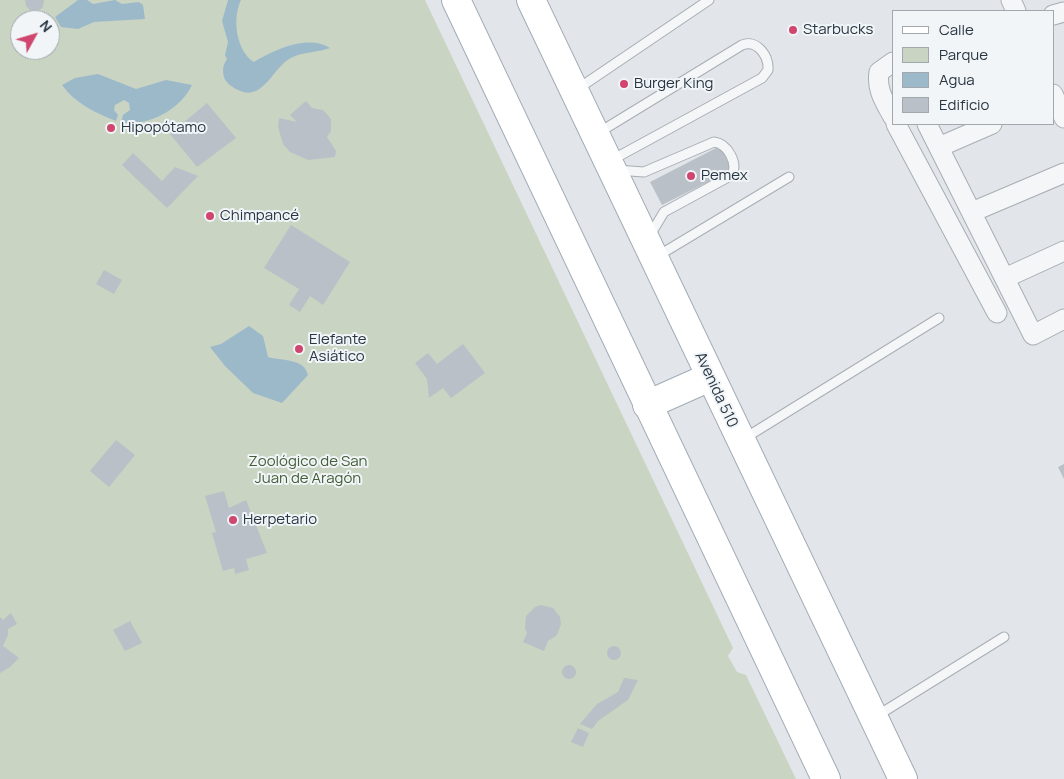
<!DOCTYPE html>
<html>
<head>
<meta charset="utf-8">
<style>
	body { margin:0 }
	#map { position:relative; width:1064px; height:779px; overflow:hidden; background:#e2e6ea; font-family:Manrope,sans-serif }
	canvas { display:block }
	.legend { position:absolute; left:892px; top:10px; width:162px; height:115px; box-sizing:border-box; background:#f1f5f8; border:1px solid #a1a9af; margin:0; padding:6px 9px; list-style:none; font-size:15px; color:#293642 }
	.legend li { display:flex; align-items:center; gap:10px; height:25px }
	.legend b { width:25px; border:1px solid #a1a9af }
	.north { position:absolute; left:10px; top:10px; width:50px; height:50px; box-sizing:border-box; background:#f1f5f8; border:1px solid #a1a9af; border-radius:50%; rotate:51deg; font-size:14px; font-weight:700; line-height:20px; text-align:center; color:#293642 }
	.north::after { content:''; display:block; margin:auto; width:18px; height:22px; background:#d0466e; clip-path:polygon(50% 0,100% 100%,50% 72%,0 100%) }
</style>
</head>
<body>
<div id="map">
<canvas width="1064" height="779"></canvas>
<ul class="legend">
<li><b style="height:6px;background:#fff"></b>Calle</li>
<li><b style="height:14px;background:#cad4c3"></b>Parque</li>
<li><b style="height:14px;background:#9cb9ca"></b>Agua</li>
<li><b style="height:14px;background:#b9c0c7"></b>Edificio</li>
</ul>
<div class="north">N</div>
</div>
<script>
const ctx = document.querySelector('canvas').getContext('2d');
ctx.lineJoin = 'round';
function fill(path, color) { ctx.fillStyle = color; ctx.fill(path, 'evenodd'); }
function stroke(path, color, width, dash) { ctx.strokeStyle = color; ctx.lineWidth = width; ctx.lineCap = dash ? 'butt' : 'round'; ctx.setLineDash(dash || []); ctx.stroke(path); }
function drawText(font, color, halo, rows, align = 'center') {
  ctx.font = font + ' Manrope,sans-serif'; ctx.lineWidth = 4; ctx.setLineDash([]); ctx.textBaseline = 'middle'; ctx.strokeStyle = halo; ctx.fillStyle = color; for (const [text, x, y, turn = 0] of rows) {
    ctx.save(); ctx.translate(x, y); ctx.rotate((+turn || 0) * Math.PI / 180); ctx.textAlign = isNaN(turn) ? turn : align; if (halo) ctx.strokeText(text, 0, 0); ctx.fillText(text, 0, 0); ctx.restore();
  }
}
fill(new Path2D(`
	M 0,0 L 425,0 L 733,648 L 728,656 L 737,672 L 746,675 L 796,779 L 0,779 ZM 20,20 L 50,20 L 50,50 L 20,50 Z`), '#cad4c3');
fill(new Path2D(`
	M 78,0 L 87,0 L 93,4 L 115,0 L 122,4 L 139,2 L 143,5 L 145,19 L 94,22 L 78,29 L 61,27 L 55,17 Z
	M 228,0 L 241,0 C 232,18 236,51 254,62 C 274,50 308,34 330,48 C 319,52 304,52 293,57 C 273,65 264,103 238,90 C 233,88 225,82 224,77 C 222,70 223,65 227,59 L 225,55 L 228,42 L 222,21 Z
	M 98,74 L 136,89 L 166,80 L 192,85 C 180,110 148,127 121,122 L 123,115 L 130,110 L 129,103 L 124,100 L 115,105 L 114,110 L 118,115 L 116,121 C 94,112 76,104 62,85 L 75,78 Z
	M 249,326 L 263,336 L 268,357 C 282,361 304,358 308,375 L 282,403 L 253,393 L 225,366 L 210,347 L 221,344 Z`), '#9cb9ca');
fill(new Path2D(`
	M 25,0 L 44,0 L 43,7 L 38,11 L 30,10 L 26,6 Z
	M 306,101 L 312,108 L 323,110 L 331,119 L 331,131 L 327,137 L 336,151 L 335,157 L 308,160 L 290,152 L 283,144 L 278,127 L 279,118 L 297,122 L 290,115 Z
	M 207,103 L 236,138 L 197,167 L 170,134 Z
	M 720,146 L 732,170 L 662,205 L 650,182 Z
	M 133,153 L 162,181 L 175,167 L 198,176 L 167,208 L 122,165 Z
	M 291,225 L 350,262 L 323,305 L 310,296 L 300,312 L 289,305 L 299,289 L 264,268 Z
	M 104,270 L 122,280 L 114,294 L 96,284 Z
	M 463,344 L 485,373 L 451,398 L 443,388 L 429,398 L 427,379 L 415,363 L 428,353 L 437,364 Z
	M 116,440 L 135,455 L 109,487 L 90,471 Z
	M 1064,464 L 1064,479 L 1058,467 Z
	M 224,491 L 229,508 L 246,500 L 267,553 L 246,559 L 249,570 L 235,574 L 234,568 L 223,571 L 212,533 L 216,532 L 205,496 Z
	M 541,605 L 553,608 L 560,617 L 561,624 L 557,635 L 548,641 L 544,651 L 523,642 L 527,633 L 525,628 L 526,616 L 535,607 Z
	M 11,613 L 17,624 L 8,629 L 8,635 L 3,646 L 19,658 L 10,667 L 0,673 L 0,617 L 3,620 Z
	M 130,621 L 142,643 L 125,651 L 113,630 Z
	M607 653a7 7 0 1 1 14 0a7 7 0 1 1-14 0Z
	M562 672a7 7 0 1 1 14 0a7 7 0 1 1-14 0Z
	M 624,678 L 638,680 L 628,700 L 598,721 L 592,729 L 580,724 L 597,704 L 618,692 Z
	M 578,728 L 589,733 L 583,747 L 571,742 Z`), '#b9c0c7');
const service = new Path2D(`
	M 576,90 L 709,0
	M 598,133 L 742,45 C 757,39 769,56 768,70 L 762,78 L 610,161
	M 616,170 L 644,172 L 714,142 C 728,144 738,163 732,175 L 664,212 L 649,237
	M 656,257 L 789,177
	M 745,438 L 939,318
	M 875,717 L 1004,637`);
const minor = new Path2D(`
	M 1011,0 L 1016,11
	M 1053,15 L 1064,12
	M 893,62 L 879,72 C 876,90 885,102 893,117
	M 1053,94 L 1064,118
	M 896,124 L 997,313
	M 927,124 L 1033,335 L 1064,319
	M 939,147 L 992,124
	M 972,212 L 1064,173
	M 1005,278 L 1064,251`);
const primary = new Path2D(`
	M 456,0 L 826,779
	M 531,0 L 903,779
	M 647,405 L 710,377`);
stroke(service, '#a7aeb4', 11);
stroke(minor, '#a7aeb4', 21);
stroke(primary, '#a1acb6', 30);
stroke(service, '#f4f6f8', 9);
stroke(minor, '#f4f6f8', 19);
stroke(primary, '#fff', 28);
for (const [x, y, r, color] of [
	[793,30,5,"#d0466e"],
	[624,84,5,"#d0466e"],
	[111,128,5,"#d0466e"],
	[691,176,5,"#d0466e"],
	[210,216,5,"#d0466e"],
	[299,349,5,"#d0466e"],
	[233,520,5,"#d0466e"]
]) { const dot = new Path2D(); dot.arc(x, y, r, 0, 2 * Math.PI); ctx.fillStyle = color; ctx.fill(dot); stroke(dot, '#f1f5f8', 2); }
drawText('15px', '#293642', '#f1f5f8', [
	["Starbucks",803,30],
	["Burger King",634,84],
	["Hipopótamo",121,128],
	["Pemex",701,176],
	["Chimpancé",220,216],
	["Elefante",309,340],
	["Asiático",309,357],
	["Herpetario",243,520]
], 'left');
drawText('15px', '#293642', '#f1f5f8', [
	["Avenida 510",716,390,65]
]);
drawText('15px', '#445e37', '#f1f5f8', [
	["Zoológico de San",308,462],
	["Juan de Aragón",308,479]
]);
</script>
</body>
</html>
